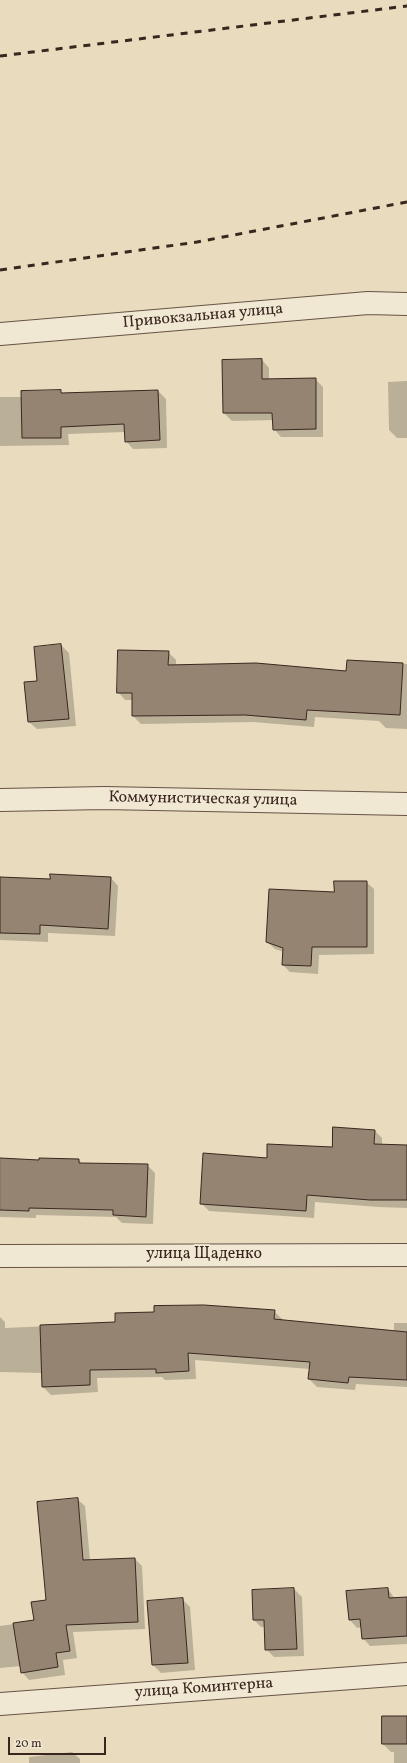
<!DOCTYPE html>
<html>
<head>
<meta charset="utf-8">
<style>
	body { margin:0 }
	#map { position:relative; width:407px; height:1763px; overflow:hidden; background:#e9dbbd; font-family:Vollkorn,serif }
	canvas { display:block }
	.scale { position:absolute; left:8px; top:1737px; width:98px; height:18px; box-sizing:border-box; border:2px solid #3a261f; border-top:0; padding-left:5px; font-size:12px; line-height:14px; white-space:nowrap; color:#3a261f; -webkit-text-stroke:3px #f1e8d4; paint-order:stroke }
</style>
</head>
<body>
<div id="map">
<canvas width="407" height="1763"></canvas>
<div class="scale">20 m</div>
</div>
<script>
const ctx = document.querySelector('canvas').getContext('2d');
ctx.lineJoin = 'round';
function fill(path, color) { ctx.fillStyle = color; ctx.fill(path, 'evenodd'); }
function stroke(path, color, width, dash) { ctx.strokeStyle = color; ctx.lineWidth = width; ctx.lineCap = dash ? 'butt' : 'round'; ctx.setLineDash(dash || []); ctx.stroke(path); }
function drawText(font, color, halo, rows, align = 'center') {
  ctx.font = font + ' Vollkorn,serif'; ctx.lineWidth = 3.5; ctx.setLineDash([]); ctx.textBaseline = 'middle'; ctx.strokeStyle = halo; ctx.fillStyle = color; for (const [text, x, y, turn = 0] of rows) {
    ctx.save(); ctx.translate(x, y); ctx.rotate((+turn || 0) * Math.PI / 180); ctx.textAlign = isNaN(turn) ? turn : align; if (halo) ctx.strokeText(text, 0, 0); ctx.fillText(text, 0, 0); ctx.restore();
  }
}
fill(new Path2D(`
	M 262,360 L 269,368 L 269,380 L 315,379 L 323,387 L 323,437 L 281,437 L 274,429 L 274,420 L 232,421 L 224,413 L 223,361 Z
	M 407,381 L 407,438 L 397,438 L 389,430 L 388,382 Z
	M 60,391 L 63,394 L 158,391 L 166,399 L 167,448 L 133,449 L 126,441 L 125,432 L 68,434 L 69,445 L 0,446 L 0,397 L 22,397 Z
	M 61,645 L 69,653 L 76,726 L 37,729 L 29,722 L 38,682 L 35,648 Z
	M 168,652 L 176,660 L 176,665 L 347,672 L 348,661 L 407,664 L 407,729 L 386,728 L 379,721 L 315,717 L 314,727 L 253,722 L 141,724 L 133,716 L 133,700 L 125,700 L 118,692 Z
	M 0,878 L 51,880 L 111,878 L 118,886 L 115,936 L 48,933 L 48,942 L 0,940 Z
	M 366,882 L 374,889 L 374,954 L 319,955 L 318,974 L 290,972 L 283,965 L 284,952 L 275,949 L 267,942 L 335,893 Z
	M 375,1131 L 382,1138 L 382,1145 L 407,1146 L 407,1208 L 378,1207 L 315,1202 L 314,1218 L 209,1211 L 201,1203 L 268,1159 L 333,1148 Z
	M 0,1159 L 40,1161 L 79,1160 L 82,1164 L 147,1165 L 155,1173 L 153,1224 L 122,1223 L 116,1217 L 36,1215 L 36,1218 L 0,1217 Z
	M 274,1311 L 282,1319 L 282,1321 L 394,1332 L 394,1323 L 407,1323 L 407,1387 L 356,1384 L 355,1390 L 317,1387 L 309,1379 L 310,1369 L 195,1360 L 196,1379 L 165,1380 L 162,1377 L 97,1378 L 98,1392 L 51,1395 L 43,1387 L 42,1373 L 0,1372 L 0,1317 L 5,1322 L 5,1328 L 116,1323 Z
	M 77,1499 L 85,1506 L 90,1560 L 135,1559 L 142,1566 L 145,1629 L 73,1632 L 77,1658 L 63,1660 L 65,1675 L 29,1680 L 22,1672 L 21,1666 L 0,1668 L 0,1626 L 35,1621 L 47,1601 Z
	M 294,1589 L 302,1597 L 304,1656 L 274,1657 L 266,1649 L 265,1627 L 261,1627 L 254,1620 Z
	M 388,1589 L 395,1599 L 407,1598 L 407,1644 L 370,1646 L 363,1638 L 362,1627 L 357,1628 L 350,1620 Z
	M 182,1599 L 190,1607 L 195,1670 L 161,1673 L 153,1665 Z
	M 407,1717 L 407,1763 L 394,1763 L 394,1752 L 391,1752 L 383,1744 Z
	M 72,1752 L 80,1759 L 80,1763 L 29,1763 L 29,1757 Z`), '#0003');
const building = new Path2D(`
	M 262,359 L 262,379 L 316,378 L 316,429 L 273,430 L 272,413 L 223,413 L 222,360 Z
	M 61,390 L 61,393 L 158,390 L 160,440 L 125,442 L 124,424 L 61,427 L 61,438 L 22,438 L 21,391 Z
	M 61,644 L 69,719 L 28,722 L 24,682 L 37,681 L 34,647 Z
	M 118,650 L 169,651 L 168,665 L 256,663 L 346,671 L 347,660 L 403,663 L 400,715 L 307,710 L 306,720 L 245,715 L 132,716 L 132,693 L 117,693 Z
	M 50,874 L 111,877 L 108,929 L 40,925 L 40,934 L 0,933 L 0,877 L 50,879 Z
	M 334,881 L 367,881 L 367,947 L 312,947 L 311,966 L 282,965 L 283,948 L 266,942 L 269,889 L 334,892 Z
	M 333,1127 L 375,1130 L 374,1144 L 407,1145 L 407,1200 L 370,1200 L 307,1195 L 306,1211 L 200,1204 L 203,1153 L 267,1158 L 267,1144 L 332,1147 Z
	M 0,1158 L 39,1160 L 39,1158 L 79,1159 L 79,1163 L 148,1164 L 146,1217 L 113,1215 L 113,1210 L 29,1208 L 29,1211 L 0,1210 Z
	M 204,1305 L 275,1310 L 274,1319 L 407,1332 L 407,1380 L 349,1377 L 348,1383 L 308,1379 L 310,1362 L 188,1353 L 189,1371 L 156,1373 L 156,1369 L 90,1370 L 90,1385 L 42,1387 L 40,1325 L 115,1322 L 115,1313 L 154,1312 L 154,1306 Z
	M 78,1498 L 83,1560 L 135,1558 L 138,1622 L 66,1625 L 70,1651 L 56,1653 L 58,1667 L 21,1673 L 13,1623 L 34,1620 L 31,1602 L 46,1600 L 37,1502 Z
	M 294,1588 L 297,1649 L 265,1650 L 264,1620 L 253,1620 L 252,1590 Z
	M 388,1588 L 389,1598 L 407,1597 L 407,1636 L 362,1639 L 360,1619 L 349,1620 L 346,1591 Z
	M 183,1598 L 188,1663 L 152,1665 L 147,1601 Z
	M 382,1716 L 407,1716 L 407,1744 L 382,1744 Z`);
fill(building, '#958471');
stroke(building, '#3a261f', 1);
const minor = new Path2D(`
	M 0,334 L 368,303 L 407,304
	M 0,1256 L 407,1255
	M 0,1704 L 407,1674`);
const tertiary = new Path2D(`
	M 0,800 L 104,798 L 407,804`);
stroke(minor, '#665346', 24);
stroke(tertiary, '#665346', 24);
stroke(minor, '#f1e8d4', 22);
stroke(tertiary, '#f1e8d4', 22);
stroke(new Path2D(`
	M 0,56 L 407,6
	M 0,270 L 197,242 L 407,202`), '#3a261f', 3, [7, 7]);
drawText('16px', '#3a261f', '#f1e8d4', [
	["Привокзальная улица",203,317,-5],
	["Коммунистическая улица",203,800,1],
	["улица Щаденко",204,1255],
	["улица Коминтерна",204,1689,-4]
]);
</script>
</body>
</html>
